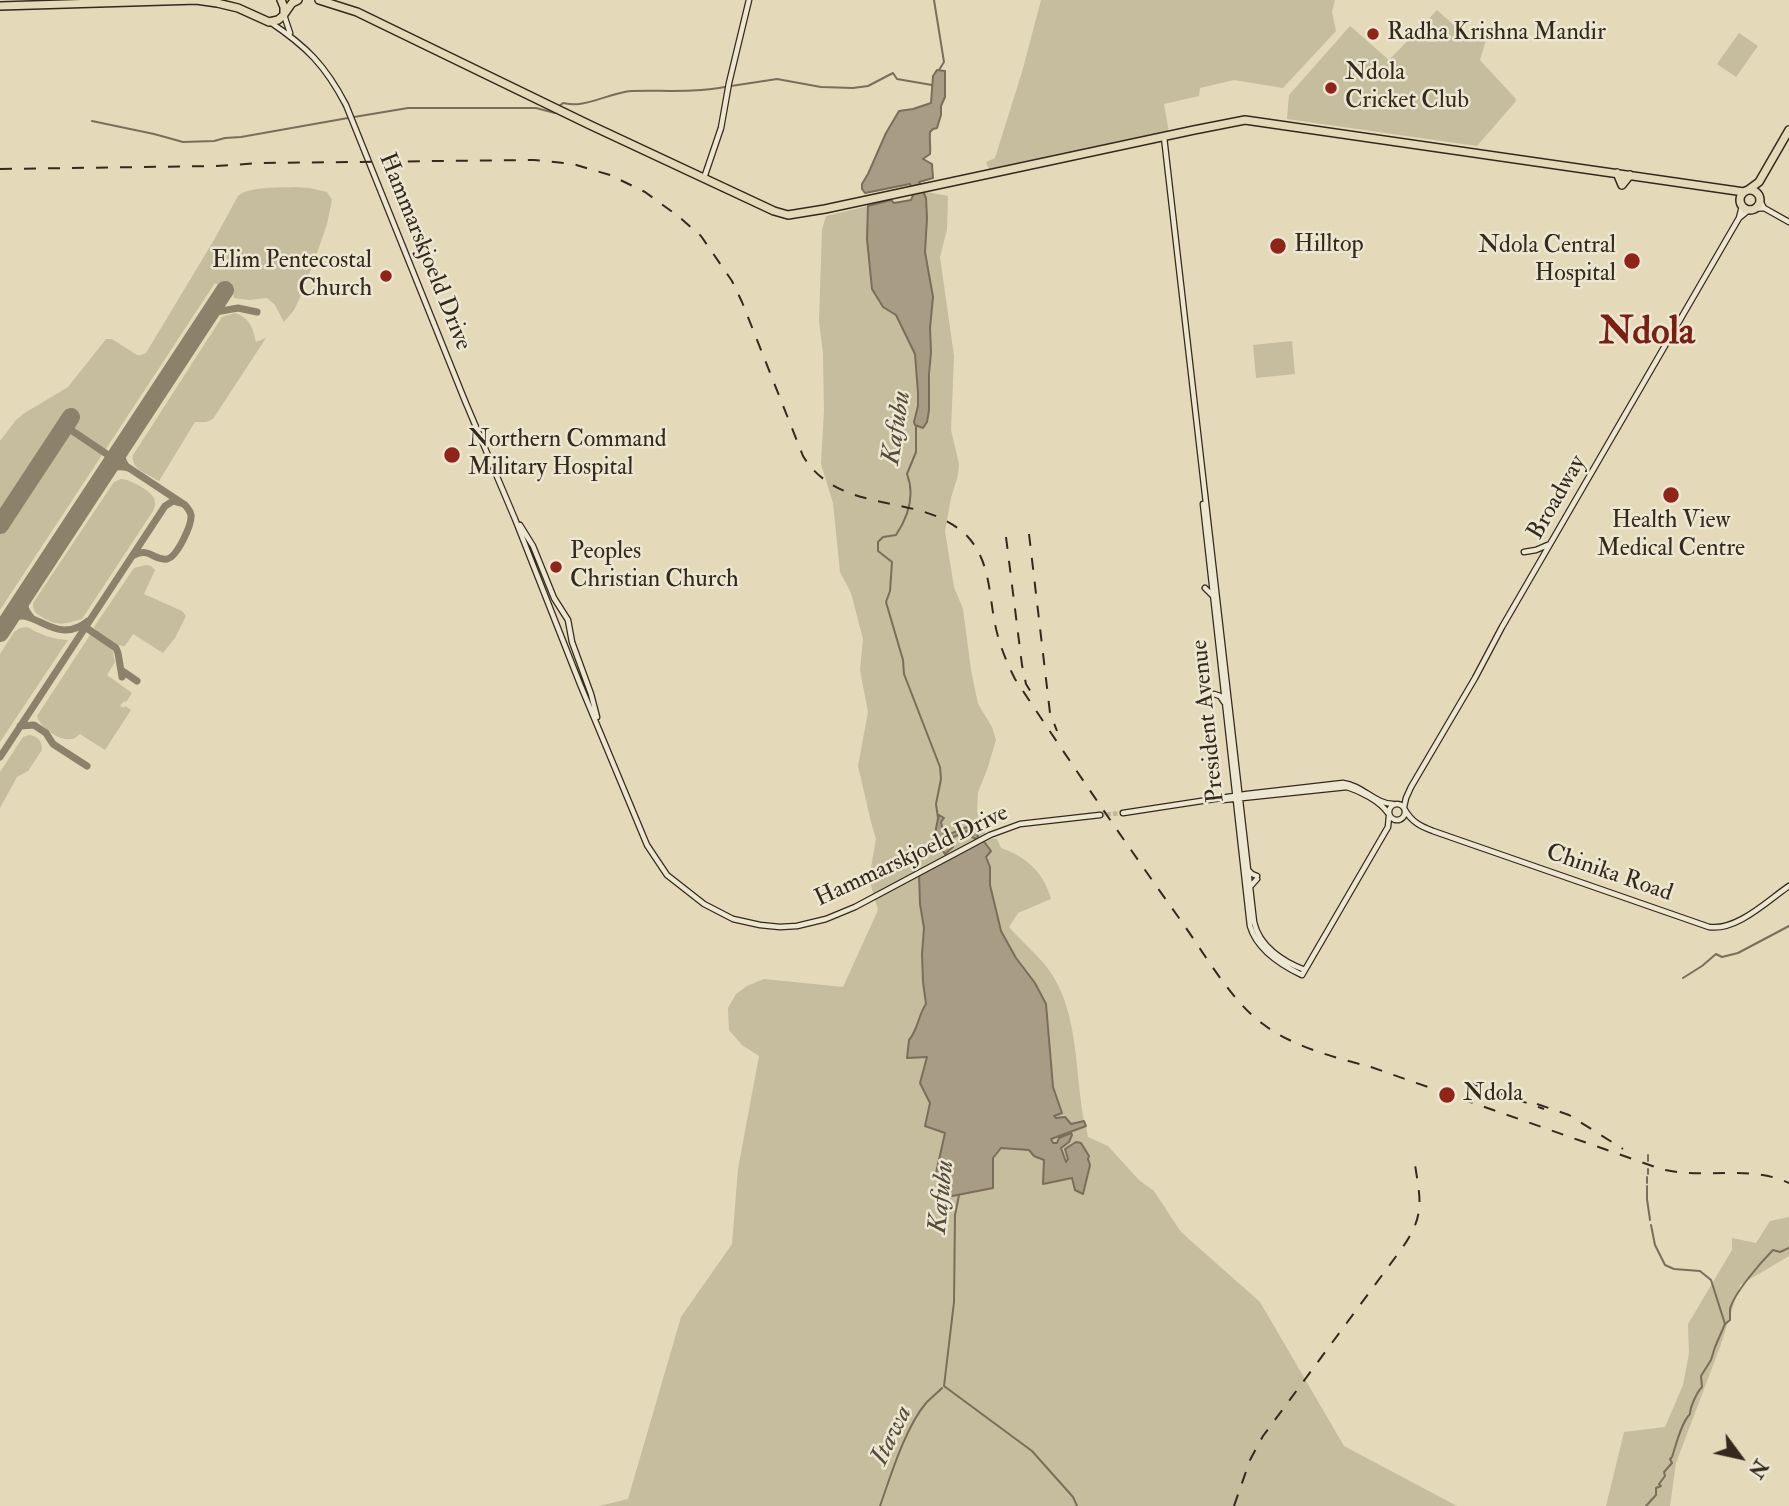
<!DOCTYPE html>
<html>
<head>
<meta charset="utf-8">
<style>
	body { margin:0 }
	#map { position:relative; width:1789px; height:1506px; overflow:hidden; background:#e4dab9; font-family:"IM FELL Double Pica",serif }
	canvas { display:block }
	.north { position:absolute; left:1705px; top:1422px; width:70px; height:70px; -webkit-text-stroke:5px #ede7d2; paint-order:stroke; rotate:123deg; font-size:19px; font-weight:700; line-height:28px; text-align:center; color:#35281d }
	.north::after { content:''; display:block; margin:auto; width:24px; height:32px; background:#35281d; clip-path:polygon(50% 0,100% 100%,50% 72%,0 100%) }
</style>
</head>
<body>
<div id="map">
<canvas width="1789" height="1506"></canvas>
<div class="north">N</div>
</div>
<script>
const ctx = document.querySelector('canvas').getContext('2d');
ctx.lineJoin = 'round';
function fill(path, color) { ctx.fillStyle = color; ctx.fill(path, 'evenodd'); }
function stroke(path, color, width, dash) { ctx.strokeStyle = color; ctx.lineWidth = width; ctx.lineCap = dash ? 'butt' : 'round'; ctx.setLineDash(dash || []); ctx.stroke(path); }
function drawText(font, color, halo, rows, align = 'center') {
  ctx.font = font + ' "IM FELL Double Pica",serif'; ctx.lineWidth = 5; ctx.setLineDash([]); ctx.textBaseline = 'middle'; ctx.strokeStyle = halo; ctx.fillStyle = color; for (const [text, x, y, turn = 0] of rows) {
    ctx.save(); ctx.translate(x, y); ctx.rotate((+turn || 0) * Math.PI / 180); ctx.textAlign = isNaN(turn) ? turn : align; if (halo) ctx.strokeText(text, 0, 0); ctx.fillText(text, 0, 0); ctx.restore();
  }
}
fill(new Path2D(`
	M 1041,0 L 1335,0 L 1332,12 L 1336,31 L 1283,88 L 1234,80 L 1200,88 L 1199,96 L 1164,104 L 1169,133 L 1080,150 L 992,169 L 989,169 L 986,162 L 995,158 L 1022,72 Z
	M 1437,10 L 1466,36 L 1486,40 L 1480,60 L 1515,98 L 1516,101 L 1477,146 L 1287,119 L 1289,95 L 1350,26 L 1389,60 Z
	M 1739,33 L 1758,46 L 1736,77 L 1717,64 Z
	M 294,187 L 309,188 L 327,192 L 332,200 L 327,224 L 318,250 L 303,291 L 294,310 L 284,322 L 275,305 L 267,298 L 249,300 L 234,298 L 233,294 L 215,283 L 0,610 L 0,441 L 16,420 L 23,414 L 68,387 L 106,339 L 112,339 L 137,355 L 141,355 L 146,353 L 214,240 L 238,196 C 250,186 278,188 294,187 Z
	M 922,191 L 948,196 L 947,229 L 940,257 L 954,356 L 951,430 L 959,464 L 958,475 L 951,498 L 945,531 L 954,587 L 963,609 L 971,670 L 978,704 L 992,727 L 996,740 L 987,770 L 978,792 L 977,811 L 980,824 L 988,838 L 997,839 L 1001,848 C 1027,857 1044,873 1051,899 L 1018,913 L 1009,927 C 1022,942 1044,960 1053,976 C 1079,1019 1075,1074 1084,1121 L 1071,1124 L 1054,1116 L 1062,1113 L 1053,1087 L 1046,1004 L 1035,983 L 1016,958 L 1001,931 L 990,885 L 990,867 L 919,873 L 920,904 L 924,928 L 922,954 L 923,982 L 926,1004 C 916,1017 911,1041 908,1058 L 927,1057 L 920,1083 L 930,1103 L 925,1126 L 945,1133 L 992,1188 L 993,1158 L 1001,1148 L 1029,1150 L 1034,1156 L 1044,1160 L 1043,1184 L 1087,1159 L 1089,1155 L 1081,1143 L 1068,1162 L 1066,1162 L 1059,1138 L 1058,1142 L 1053,1143 L 1051,1138 L 1086,1126 L 1088,1137 L 1108,1146 L 1139,1180 L 1154,1191 L 1181,1232 L 1260,1302 L 1344,1446 L 1457,1506 L 599,1506 L 628,1499 L 681,1317 L 732,1244 L 738,1169 L 759,1056 L 742,1045 L 729,1030 L 728,1008 L 736,994 L 747,986 L 764,979 L 843,987 L 878,910 L 869,879 L 876,839 L 871,822 L 858,766 L 868,712 L 860,670 L 863,639 L 851,593 L 840,572 L 833,503 L 821,464 L 824,410 L 823,354 L 819,321 L 822,230 L 826,216 L 868,206 L 867,239 L 872,289 L 879,303 L 896,315 L 915,354 L 918,406 L 914,422 L 930,388 L 931,352 L 930,328 L 933,297 L 925,252 L 927,218 Z
	M 235,313 C 250,318 253,328 256,342 L 266,338 L 213,419 L 206,422 L 195,422 L 159,481 C 148,474 130,469 133,455 L 222,317 Z
	M 1292,341 L 1295,374 L 1256,378 L 1253,345 Z
	M 121,479 C 129,479 150,490 154,498 C 156,504 155,506 153,511 L 82,619 C 65,624 58,627 42,617 C 35,613 33,611 33,603 L 114,482 Z
	M 146,565 L 151,566 L 155,570 L 144,594 L 182,611 L 186,616 L 175,638 L 163,653 L 133,634 L 125,646 C 114,646 99,637 94,627 L 134,568 Z
	M 27,627 C 41,635 52,639 68,640 L 0,742 L 0,654 L 14,632 L 20,628 Z
	M 90,635 L 99,638 L 112,648 L 115,662 L 107,675 L 132,693 L 126,702 L 124,701 L 120,706 L 124,708 L 125,706 L 131,710 L 105,750 L 80,734 C 76,737 75,739 70,739 C 59,741 40,727 37,716 Z
	M 29,735 C 38,736 42,741 42,750 L 28,771 L 17,777 L 0,808 L 0,772 L 23,737 Z
	M 1789,1217 L 1789,1256 L 1740,1285 L 1720,1347 L 1676,1463 L 1670,1506 L 1606,1506 L 1624,1432 L 1665,1427 L 1683,1385 L 1689,1353 L 1688,1324 L 1732,1250 L 1732,1238 L 1756,1243 L 1770,1221 Z`), '#c6bc9e');
const water = new Path2D(`
	M 937,70 L 945,71 L 945,97 L 941,106 L 941,115 L 937,128 L 933,129 L 930,132 C 929,140 931,146 930,154 L 923,159 L 932,164 L 933,178 L 919,182 L 926,198 L 927,218 L 925,252 L 933,297 L 930,328 L 931,352 L 929,375 L 929,410 L 927,422 L 923,428 L 915,425 L 914,422 L 918,406 L 918,393 L 915,354 L 896,315 L 883,307 L 872,289 L 867,239 L 868,206 L 891,200 L 894,203 L 911,200 L 914,193 L 910,184 L 865,193 L 862,189 L 862,184 L 868,174 L 886,133 L 899,111 L 913,109 L 931,103 L 933,76 Z
	M 939,815 L 944,818 L 941,822 L 944,835 C 954,834 961,828 971,826 C 976,829 978,832 978,838 L 976,839 L 968,835 L 967,831 L 951,838 L 954,843 L 953,847 L 945,854 C 933,837 934,834 939,815 Z
	M 982,839 L 991,851 L 986,857 L 990,867 L 990,885 L 1001,931 L 1016,958 L 1035,983 L 1046,1004 L 1053,1087 L 1062,1113 L 1054,1116 L 1056,1118 L 1065,1117 L 1071,1124 L 1084,1121 L 1086,1126 L 1051,1139 L 1053,1143 L 1057,1143 L 1059,1138 L 1071,1133 L 1072,1135 L 1069,1142 L 1061,1148 L 1066,1162 L 1068,1159 L 1065,1149 L 1076,1142 L 1081,1143 L 1089,1156 L 1088,1159 L 1090,1165 L 1083,1194 L 1075,1190 L 1072,1178 L 1043,1184 L 1044,1160 L 1034,1156 L 1029,1150 L 1001,1148 L 993,1158 L 993,1188 L 952,1196 L 936,1173 L 945,1133 L 925,1126 L 930,1103 L 920,1083 L 927,1057 L 907,1058 L 909,1040 C 918,1030 918,1015 926,1004 L 923,982 L 922,954 L 924,928 L 920,904 L 919,873 Z`);
fill(water, '#a89d84');
stroke(water, '#7a6e5b', 2);
stroke(new Path2D(`
	M 934,0 L 944,62 L 939,70
	M 731,86 L 777,79 L 821,87 L 853,88 L 868,86 L 893,73 L 897,79 L 932,85
	M 558,107 L 563,103 C 568,104 573,105 579,104 C 597,102 614,92 632,91 C 663,90 693,93 725,87
	M 354,117 L 408,108 L 536,108 L 555,113
	M 92,121 L 154,134 L 183,142 L 214,141 L 225,138 L 241,137 L 348,118
	M 916,427 L 916,452 L 907,474 C 915,495 908,517 896,535 L 883,537 L 878,542 L 878,551 L 892,562 L 890,591 L 886,602 L 903,660 L 904,674 L 940,767 L 941,779 L 936,804 L 938,818
	M 1683,978 L 1702,966 L 1716,954 L 1722,957 L 1738,953 L 1789,926
	M 1648,1155 L 1648,1161
	M 1648,1174 L 1648,1169
	M 1647,1183 L 1647,1177
	M 1647,1186 L 1647,1199 L 1650,1220
	M 959,1195 L 955,1215 L 954,1302 L 944,1386 L 1032,1451 L 1073,1497 L 1077,1506
	M 1725,1324 L 1730,1320 C 1730,1319 1730,1309 1730,1309 C 1734,1293 1761,1262 1773,1250 L 1780,1252 L 1789,1248
	M 880,1506 C 891,1475 905,1428 926,1403 C 931,1398 937,1393 942,1388
	M 1646,1506 L 1656,1495 L 1656,1488 L 1661,1486 L 1659,1484 L 1665,1476 L 1664,1472 L 1672,1463 L 1670,1459 L 1672,1457 C 1676,1445 1681,1423 1690,1414 C 1690,1407 1697,1392 1702,1387 L 1701,1376 L 1711,1360 L 1715,1347 L 1725,1324 L 1711,1280 L 1700,1271 L 1674,1269 L 1665,1265 L 1655,1245 L 1651,1225`), '#7a6e5b', 2);
stroke(new Path2D(`
	M 210,313 L 238,308 L 257,312
	M 65,426 L 114,459
	M 127,440 C 122,449 119,456 126,466 L 185,505 C 188,509 190,510 191,515 C 192,525 177,557 167,559 C 153,561 150,547 134,555
	M 101,479 C 108,469 115,464 128,468
	M 29,588 C 23,599 22,607 31,617
	M 6,624 C 30,597 52,650 88,621
	M 85,627 L 116,648 L 118,653 L 122,677
	M 121,670 L 137,681
	M 20,726 L 34,725 L 46,733 L 53,744 L 87,766
	M 0,757 L 165,506 L 173,501 L 180,503`), '#8c816b', 7);
stroke(new Path2D(`
	M 0,525 L 71,417
	M 0,633 L 225,290`), '#8c816b', 18);
stroke(new Path2D(`
	M 1100,815 L 1123,813`), '#c1b69a', 4.5, [4.5, 2]);
const secondary = new Path2D(`
	M 284,15 L 290,33
	M 270,22 C 307,47 325,65 346,105 L 465,401 L 515,519 L 580,684 L 647,845 L 667,875 L 704,904 L 733,919 L 760,925 L 780,927 L 797,926 L 826,919 L 855,907 L 990,835 L 1020,824 L 1100,815
	M 1164,137 C 1194,398 1223,660 1254,922 C 1259,946 1283,962 1305,970
	M 704,178 L 721,128 L 729,83 L 749,0
	M 1759,199 L 1764,208
	M 1764,208 L 1789,222
	M 1753,209 L 1764,208
	M 1739,218 L 1750,209
	M 1203,504 L 1250,926 C 1257,950 1281,965 1302,975 L 1388,827 L 1389,816
	M 520,525 L 533,546 L 554,598 L 568,620 L 572,642 L 591,694 L 597,717
	M 1524,552 L 1536,550 L 1550,544
	M 1205,588 L 1212,595
	M 1214,694 L 1220,696 L 1224,702
	M 1223,800 L 1347,787 C 1360,791 1380,801 1388,813
	M1389 812a8 8 0 1 1 16 0a8 8 0 1 1-16 0Z
	M 1404,807 L 1406,798 L 1411,787 L 1475,678 L 1502,627 L 1739,218 L 1742,206
	M 1405,810 C 1412,822 1420,826 1433,831 L 1709,927 C 1737,931 1767,901 1789,886
	M 1123,813 L 1247,794 L 1343,783 C 1362,785 1375,804 1393,804
	M 1247,869 L 1252,874 L 1257,876
	M 1249,888 L 1257,879`);
const highway = new Path2D(`
	M 196,0 L 217,3 L 238,8 L 269,22 L 278,20 L 284,15 L 284,7 L 281,0
	M 319,0 L 357,12 L 590,125 L 774,211 L 788,215 L 825,209 L 1194,130 L 1245,120 L 1744,192
	M 0,6 L 197,0
	M 285,13 L 292,3 L 298,0
	M 1617,173 L 1622,185 L 1630,175
	M 1748,190 L 1759,182 L 1789,130
	M1740 200a10 10 0 1 1 20 0a10 10 0 1 1-20 0Z`);
stroke(secondary, '#35281d', 7);
stroke(highway, '#35281d', 10);
stroke(secondary, '#ede7d2', 4.5);
stroke(highway, '#e4dab9', 7);
stroke(new Path2D(`
	M 0,169 L 216,166 L 261,163 L 534,160 L 573,164 L 610,175 L 645,192 L 678,216 L 701,236 L 732,281 L 742,302 L 803,456 C 841,518 922,490 968,537 C 990,561 989,594 995,624 C 999,644 1006,661 1015,679 C 1070,762 1126,844 1184,925 C 1205,955 1233,1003 1263,1024 C 1291,1046 1336,1058 1371,1067 L 1661,1169 C 1703,1180 1749,1164 1789,1183
	M 1029,534 L 1050,713 L 1057,731
	M 1006,537 L 1022,665 L 1026,684 L 1031,692
	M 1470,1083 L 1544,1109
	M 1537,1104 L 1569,1115 L 1623,1149
	M 1234,1506 L 1250,1460 L 1263,1436 L 1400,1251 C 1427,1214 1420,1200 1414,1158`), '#35281d', 2, [12, 12]);
for (const [x, y, r, color] of [
	[1373,34,7,"#8f2418"],
	[1331,88,7,"#8f2418"],
	[1278,246,9,"#8f2418"],
	[1632,261,9,"#8f2418"],
	[386,276,7,"#8f2418"],
	[452,455,9,"#8f2418"],
	[1671,495,9,"#8f2418"],
	[556,567,7,"#8f2418"],
	[1447,1095,9,"#8f2418"]
]) { const dot = new Path2D(); dot.arc(x, y, r, 0, 2 * Math.PI); ctx.fillStyle = color; ctx.fill(dot); stroke(dot, '#ede7d2', 2.5); }
drawText('24px', '#35281d', '#ede7d2', [
	["Radha Krishna Mandir",1387,34],
	["Ndola",1345,74],
	["Cricket Club",1345,102],
	["Hilltop",1294,246],
	["Ndola Central",1616,247,"right"],
	["Hospital",1616,275,"right"],
	["Elim Pentecostal",372,262,"right"],
	["Church",372,290,"right"],
	["Northern Command",468,441],
	["Military Hospital",468,469],
	["Health View",1671,522,"center"],
	["Medical Centre",1671,550,"center"],
	["Peoples",570,553],
	["Christian Church",570,581],
	["Ndola",1463,1095]
], 'left');
drawText('24px', '#35281d', '#ede7d2', [
	["Hammarskjoeld Drive",424,252,68],
	["Broadway",1558,498,-60],
	["President Avenue",1209,721,-96],
	["Hammarskjoeld Drive",912,857,-25],
	["Chinika Road",1609,874,19]
]);
drawText('italic 26px', '#584b3c', '#ede7d2', [
	["Kafubu",898,428,-81],
	["Kafubu",943,1197,-84],
	["Itawa",893,1436,-64]
]);
drawText('bold 38px', '#7a1f14', '#ede7d2', [
	["Ndola",1647,335]
]);
</script>
</body>
</html>
